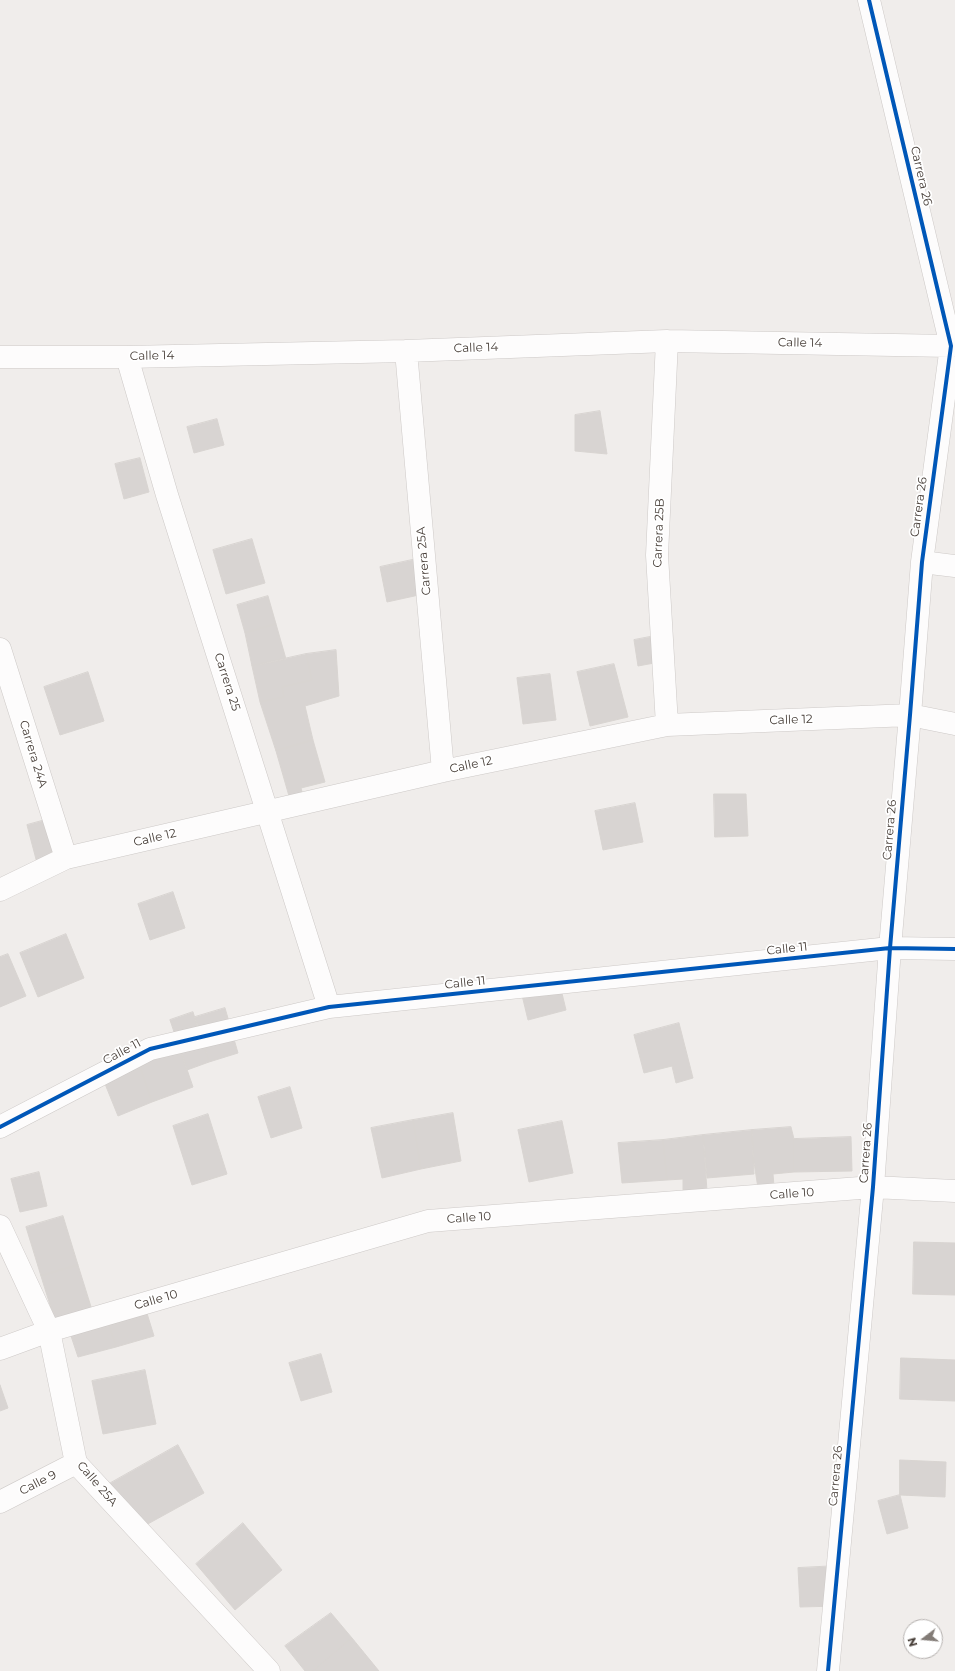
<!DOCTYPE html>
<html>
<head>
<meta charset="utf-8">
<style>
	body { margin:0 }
	#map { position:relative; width:955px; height:1671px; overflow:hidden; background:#f0edeb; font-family:Montserrat,sans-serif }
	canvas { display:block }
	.north { position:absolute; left:903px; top:1619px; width:40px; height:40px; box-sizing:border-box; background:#fff; border:1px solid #b5b1af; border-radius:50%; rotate:254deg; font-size:11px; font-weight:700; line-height:16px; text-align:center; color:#463d37 }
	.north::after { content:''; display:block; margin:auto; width:14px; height:18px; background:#827b76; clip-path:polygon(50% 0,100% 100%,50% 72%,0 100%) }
</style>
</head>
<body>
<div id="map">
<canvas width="955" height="1671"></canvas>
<div class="north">N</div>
</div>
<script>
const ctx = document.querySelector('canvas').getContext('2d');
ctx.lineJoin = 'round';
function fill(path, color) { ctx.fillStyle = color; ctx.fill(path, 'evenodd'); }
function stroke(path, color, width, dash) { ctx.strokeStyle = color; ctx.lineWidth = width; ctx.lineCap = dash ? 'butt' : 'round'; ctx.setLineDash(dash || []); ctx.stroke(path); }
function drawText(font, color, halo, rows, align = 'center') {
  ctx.font = font + ' Montserrat,sans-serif'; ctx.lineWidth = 3.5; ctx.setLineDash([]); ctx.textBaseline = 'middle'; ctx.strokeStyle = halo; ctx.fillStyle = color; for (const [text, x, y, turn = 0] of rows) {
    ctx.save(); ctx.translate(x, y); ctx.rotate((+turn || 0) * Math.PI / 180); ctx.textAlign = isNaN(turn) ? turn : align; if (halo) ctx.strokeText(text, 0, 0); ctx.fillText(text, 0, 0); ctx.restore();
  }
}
const building = new Path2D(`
	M 600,411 L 607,454 L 575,451 L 575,415 Z
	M 217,419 L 224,445 L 194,453 L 187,427 Z
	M 140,458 L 149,492 L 124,499 L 115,464 Z
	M 252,539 L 265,583 L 226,594 L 213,550 Z
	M 421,558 L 428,593 L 387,602 L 380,567 Z
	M 268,596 L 276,624 L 245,633 L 237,605 Z
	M 276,624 L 286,659 L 252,666 L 245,633 Z
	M 660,635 L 665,661 L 638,666 L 634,640 Z
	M 336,650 L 339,696 L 305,706 L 313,740 L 276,751 L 260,702 L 284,697 L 282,687 L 312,680 L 306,654 Z
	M 306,654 L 312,680 L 282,687 L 284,697 L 260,702 L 252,666 Z
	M 614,664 L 628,717 L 590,726 L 577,672 Z
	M 88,672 L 104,721 L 60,735 L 44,687 Z
	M 550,674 L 556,720 L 523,724 L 517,678 Z
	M 313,740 L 325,782 L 301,788 L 304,800 L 291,803 L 276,751 Z
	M 714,794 L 746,794 L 748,836 L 715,837 Z
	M 635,803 L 643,842 L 603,850 L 595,811 Z
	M 49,819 L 59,857 L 37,863 L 27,825 Z
	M 173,892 L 185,928 L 150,940 L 138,904 Z
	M 66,934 L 84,978 L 38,997 L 20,953 Z
	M 8,954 L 26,996 L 0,1007 L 0,957 Z
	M 559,981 L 566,1010 L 528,1020 L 521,991 Z
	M 225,1008 L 238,1053 L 209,1062 L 195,1017 Z
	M 193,1012 L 209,1062 L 187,1070 L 170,1020 Z
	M 679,1023 L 693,1078 L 676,1083 L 672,1066 L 644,1073 L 634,1035 Z
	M 179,1046 L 193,1087 L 152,1102 L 138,1061 Z
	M 138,1061 L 152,1102 L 118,1116 L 101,1074 Z
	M 290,1087 L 302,1128 L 271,1138 L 258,1097 Z
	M 453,1113 L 461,1161 L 421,1169 L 413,1120 Z
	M 208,1114 L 227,1174 L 192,1185 L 173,1126 Z
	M 413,1120 L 421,1169 L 382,1178 L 371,1128 Z
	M 562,1121 L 573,1173 L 529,1182 L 518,1130 Z
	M 791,1127 L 794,1139 L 794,1172 L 773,1174 L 774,1186 L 758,1188 L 753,1156 L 752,1130 Z
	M 752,1130 L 754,1174 L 707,1178 L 703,1135 Z
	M 703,1135 L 707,1191 L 683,1193 L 683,1179 L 667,1180 L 663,1140 Z
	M 851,1137 L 852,1171 L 794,1172 L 794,1139 Z
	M 663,1140 L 667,1180 L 622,1183 L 618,1143 Z
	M 39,1172 L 47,1206 L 20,1212 L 11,1179 Z
	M 63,1216 L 78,1265 L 41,1276 L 26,1227 Z
	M 914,1242 L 955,1243 L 955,1295 L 913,1294 Z
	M 78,1265 L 92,1310 L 55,1321 L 41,1276 Z
	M 141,1294 L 154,1336 L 116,1347 L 103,1306 Z
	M 103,1306 L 116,1347 L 78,1357 L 65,1318 Z
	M 321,1354 L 332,1392 L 301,1401 L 289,1363 Z
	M 901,1358 L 955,1360 L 955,1401 L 900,1399 Z
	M 145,1370 L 156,1424 L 103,1434 L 92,1381 Z
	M 0,1385 L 8,1408 L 0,1411 Z
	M 178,1445 L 204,1493 L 135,1531 L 109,1484 Z
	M 900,1460 L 946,1462 L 945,1497 L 900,1495 Z
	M 900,1495 L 908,1528 L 887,1534 L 878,1501 Z
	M 243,1523 L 282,1570 L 235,1610 L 196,1564 Z
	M 837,1566 L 838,1606 L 800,1607 L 798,1568 Z
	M 331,1613 L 352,1638 L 313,1671 L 305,1671 L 285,1646 Z
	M 352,1638 L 379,1671 L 313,1671 Z`);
fill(building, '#d8d4d2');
stroke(building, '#d8d4d1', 1);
const minor = new Path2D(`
	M 406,351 L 443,771
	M 0,357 L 127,357 L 406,351 L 667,341 L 951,346
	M 127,357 L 167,495 L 329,1007
	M 922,562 L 955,566
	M 0,649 L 66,858
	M 667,725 L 657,555 L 667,341
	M 0,890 L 66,858 L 443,771 L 667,725 L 910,715 L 955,724
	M 0,1127 L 150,1049 L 329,1007 L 890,948 L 955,949
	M 0,1226 L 49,1331 L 76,1463 L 269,1671
	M 0,1349 L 49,1331 L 428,1221 L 873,1187 L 955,1191
	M 0,1502 L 76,1463
	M 828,1671 L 873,1187 L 890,948 L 910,715 L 922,562 L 951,346 L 869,0`);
stroke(minor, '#cdc9c7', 23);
stroke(minor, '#fdfcfc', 22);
stroke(new Path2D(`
	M 0,1127 L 150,1049 L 329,1007 L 890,948 L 955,949
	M 828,1671 L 873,1187 L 890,948 L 910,715 L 922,562 L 951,346 L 869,0`), '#0057b8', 4);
drawText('12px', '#463d37', '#fff', [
	["Carrera 26",921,176,77],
	["Calle 14",800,343,1],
	["Calle 14",476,348,-2],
	["Calle 14",152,356,-1],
	["Carrera 26",919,507,-82],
	["Carrera 25B",659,533,-88],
	["Carrera 25A",424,561,-95],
	["Carrera 25",227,682,72],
	["Calle 12",791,720,-2],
	["Carrera 24A",33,754,73],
	["Calle 12",471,765,-12],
	["Carrera 26",890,830,-85],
	["Calle 12",155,838,-13],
	["Calle 11",787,949,-6],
	["Calle 11",465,983,-6],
	["Calle 11",122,1052,-28],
	["Carrera 26",866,1153,-86],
	["Calle 10",792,1194,-4],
	["Calle 10",469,1218,-4],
	["Calle 10",156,1300,-16],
	["Carrera 26",836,1476,-85],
	["Calle 9",38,1483,-27],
	["Calle 25A",97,1484,49]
]);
</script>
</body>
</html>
